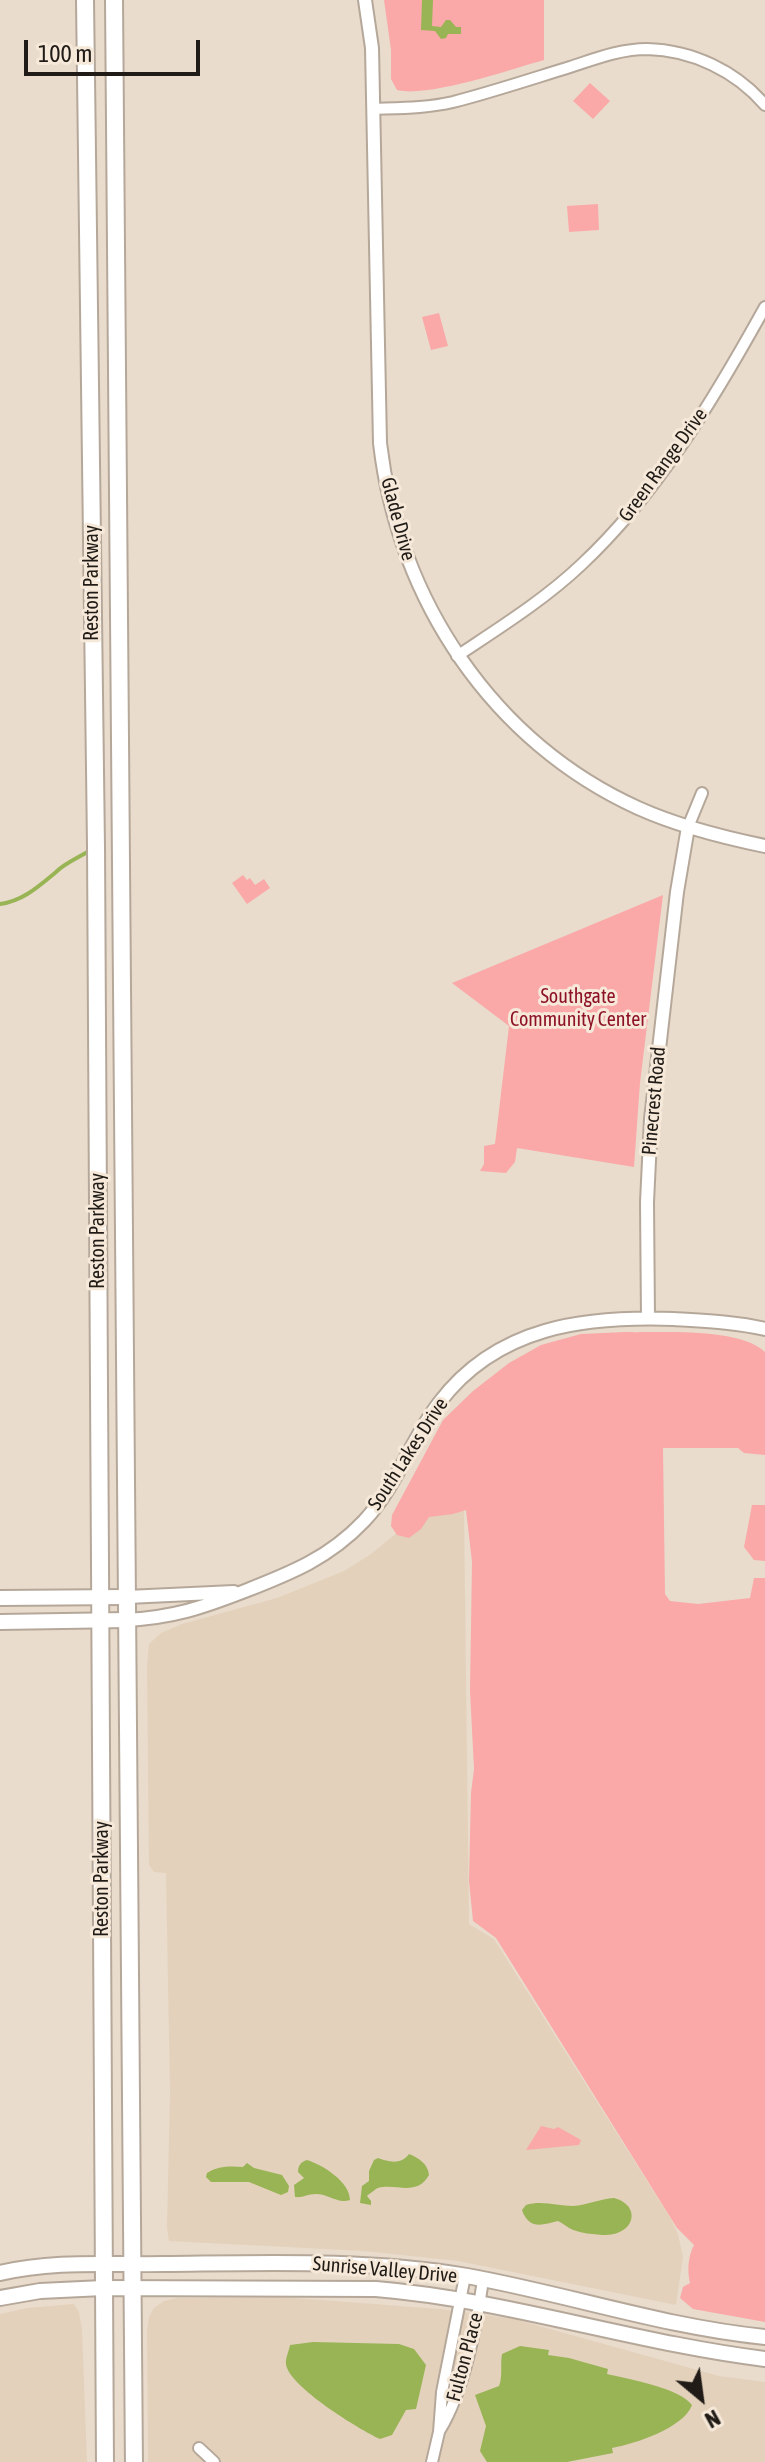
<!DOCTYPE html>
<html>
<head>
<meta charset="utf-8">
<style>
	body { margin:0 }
	#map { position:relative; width:765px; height:2462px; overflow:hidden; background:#e9dccc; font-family:"Asap Condensed",sans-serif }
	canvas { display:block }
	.north { position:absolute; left:661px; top:2358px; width:80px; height:80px; -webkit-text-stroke:6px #f6e9d9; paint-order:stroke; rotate:151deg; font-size:22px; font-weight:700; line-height:32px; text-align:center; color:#201b16 }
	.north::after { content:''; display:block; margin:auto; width:28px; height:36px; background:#201b16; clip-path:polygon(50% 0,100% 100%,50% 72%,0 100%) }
	.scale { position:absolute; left:24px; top:40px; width:176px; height:36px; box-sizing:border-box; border:4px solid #201b16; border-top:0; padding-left:10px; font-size:24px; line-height:28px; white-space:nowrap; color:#201b16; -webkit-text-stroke:6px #f6e9d9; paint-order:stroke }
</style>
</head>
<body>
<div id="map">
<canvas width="765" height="2462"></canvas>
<div class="north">N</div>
<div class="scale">100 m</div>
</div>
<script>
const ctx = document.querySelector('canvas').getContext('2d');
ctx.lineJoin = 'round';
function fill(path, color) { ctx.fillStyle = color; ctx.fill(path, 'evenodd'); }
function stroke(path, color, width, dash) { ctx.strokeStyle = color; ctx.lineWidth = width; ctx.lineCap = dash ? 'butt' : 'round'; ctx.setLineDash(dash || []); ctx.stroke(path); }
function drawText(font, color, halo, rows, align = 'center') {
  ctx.font = font + ' "Asap Condensed",sans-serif'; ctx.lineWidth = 6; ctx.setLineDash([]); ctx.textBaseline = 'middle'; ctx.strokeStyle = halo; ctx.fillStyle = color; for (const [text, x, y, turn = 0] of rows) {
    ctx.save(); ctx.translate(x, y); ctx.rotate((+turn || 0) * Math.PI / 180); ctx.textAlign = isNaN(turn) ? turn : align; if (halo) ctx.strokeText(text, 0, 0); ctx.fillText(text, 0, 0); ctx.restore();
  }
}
fill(new Path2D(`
	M 446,1509 L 464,1509 L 469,1924 L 494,1939 L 671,2219 L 678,2234 L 683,2257 L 676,2305 L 458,2261 L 364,2251 L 169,2241 L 167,2228 L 170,2092 L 166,1873 L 154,1872 L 149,1865 L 147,1667 L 149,1644 L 161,1633 L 182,1624 L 277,1598 L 344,1571 L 371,1554 L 424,1511 Z
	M 282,2297 L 440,2309 L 514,2319 L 719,2376 L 765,2382 L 765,2462 L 148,2462 L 147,2330 L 149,2317 L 154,2308 L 164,2301 L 177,2298 Z
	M 74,2304 L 79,2312 L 82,2329 L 87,2462 L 0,2462 L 0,2314 L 27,2308 Z`), '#e3d1bb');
fill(new Path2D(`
	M 384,0 L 544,0 L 544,60 C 512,69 428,98 397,90 L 391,79 L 391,50 Z
	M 590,83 L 610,101 L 593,119 L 573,101 Z
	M 598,204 L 599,230 L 569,232 L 567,206 Z
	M 439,313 L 448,346 L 431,350 L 422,317 Z
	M 243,875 L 247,880 L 250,878 L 255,885 L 264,879 L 270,888 L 247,904 L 232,883 Z
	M 663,895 L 640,1083 L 634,1167 L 517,1148 L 515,1162 L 506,1173 L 480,1171 L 484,1164 L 484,1146 L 495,1144 L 509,1026 L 452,983 Z
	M 625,1332 C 661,1333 739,1327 765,1352 L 765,1455 L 744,1453 L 738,1448 L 663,1448 L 665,1594 L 670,1601 L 698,1604 L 750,1598 L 754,1578 L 765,1578 L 765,2322 L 693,2309 L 680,2298 L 683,2287 L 690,2283 C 687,2271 688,2256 694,2245 L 677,2228 L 496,1938 L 473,1921 L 469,1881 L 471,1793 L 474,1769 L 470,1691 L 472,1562 L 466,1510 L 453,1514 L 429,1517 L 421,1529 L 409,1538 L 397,1535 L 391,1526 L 392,1515 L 443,1420 L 473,1391 L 509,1363 L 541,1345 L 581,1334 Z
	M 752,1505 L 765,1505 L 765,1561 L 754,1560 L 744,1547 Z
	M 541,2126 L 554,2129 L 558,2127 L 581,2140 L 579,2145 L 526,2150 Z`), '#faa9a8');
fill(new Path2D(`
	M 422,0 L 433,0 L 432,26 L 441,27 L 446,20 L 450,20 L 456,27 L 461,27 L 461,34 L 448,34 L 446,38 L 441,39 L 435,31 L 421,30 Z
	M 409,2154 C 419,2158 428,2164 429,2175 C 417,2197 396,2183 378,2188 C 377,2188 368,2195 367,2196 L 371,2201 L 371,2205 L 360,2203 L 362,2186 L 369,2181 L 369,2171 L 374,2160 L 378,2158 C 389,2162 401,2165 409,2154 Z
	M 307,2160 C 323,2165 350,2182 350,2200 C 337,2204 329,2194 316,2194 C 307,2194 303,2198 295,2197 L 294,2185 L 304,2178 L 298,2172 C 298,2165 301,2162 307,2160 Z
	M 247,2163 L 254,2168 L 282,2175 L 289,2186 L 288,2192 L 281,2195 L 249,2182 L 211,2182 L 206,2177 L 207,2173 C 218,2166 230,2166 243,2167 Z
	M 614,2198 C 641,2205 636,2234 606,2235 C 596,2235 578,2233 569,2228 C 565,2225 562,2223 558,2221 C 542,2225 529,2230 522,2210 L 526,2205 C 542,2200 557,2206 573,2206 C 587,2205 600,2199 614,2198 Z
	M 313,2342 L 399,2344 L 414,2349 L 426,2365 L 416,2409 L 406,2410 L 392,2435 L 380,2439 C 360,2430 288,2386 286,2364 C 285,2359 289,2351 290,2345 Z
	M 520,2346 L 549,2350 L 548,2355 L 569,2358 L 608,2369 L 607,2374 C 628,2379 680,2388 692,2405 C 684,2428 634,2444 612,2448 L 613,2453 L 567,2462 L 487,2462 L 480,2451 L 486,2426 L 475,2395 L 499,2386 C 503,2376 500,2365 502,2354 Z`), '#99b455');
stroke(new Path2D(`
	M 0,904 C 23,901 39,886 56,872 C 65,863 78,858 89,851`), '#99b455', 4);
const minor = new Path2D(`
	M 374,109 C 400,108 427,108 453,102 C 492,92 531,79 570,67 C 595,59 620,49 647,49 C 692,50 736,71 765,105
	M 457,656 C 499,628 544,600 581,565 C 658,493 714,399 765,307
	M 688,827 L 702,793
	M 440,2430 C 465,2388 476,2328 483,2280
	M 199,2448 L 214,2462
	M 432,2462 L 439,2432 L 442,2392 L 465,2276`);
const tertiary = new Path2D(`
	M 365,0 L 372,48 L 380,443 C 398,600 493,742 638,808 C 678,826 721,837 765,846
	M 648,1318 L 647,1202 L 651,1119 L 677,892 L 688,827
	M 127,1597 L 234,1592
	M 127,1620 C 175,1617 201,1608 245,1591 C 291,1573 329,1558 364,1521 C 397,1486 410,1441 439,1403 C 497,1326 585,1316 674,1319 C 705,1321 735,1322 765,1329`);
const secondary = new Path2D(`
	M 0,1598 L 127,1597
	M 0,1622 L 127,1620
	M 0,2273 C 54,2260 109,2265 164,2264 C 265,2263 367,2259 467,2276 C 567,2294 664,2327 765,2337
	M 0,2298 L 40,2291 L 103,2288 L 376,2289 C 508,2300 634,2343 765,2359`);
const primary = new Path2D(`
	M 85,0 L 96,846 L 105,2462
	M 114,0 L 134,2462`);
stroke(minor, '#b5a89a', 14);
stroke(tertiary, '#b5a89a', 16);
stroke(secondary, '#b5a89a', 18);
stroke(primary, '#b5a89a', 20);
stroke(minor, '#fff', 10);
stroke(tertiary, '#fff', 12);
stroke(secondary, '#fff', 14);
stroke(primary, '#fff', 16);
drawText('20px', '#201b16', '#f6e9d9', [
	["Green Range Drive",663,465,-54],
	["Glade Drive",398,519,75],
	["Reston Parkway",92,583,-90],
	["Pinecrest Road",654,1101,-85],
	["Reston Parkway",98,1231,-90],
	["South Lakes Drive",408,1454,-57],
	["Reston Parkway",102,1879,-90],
	["Sunrise Valley Drive",385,2270,5],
	["Fulton Place",465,2357,-75]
]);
drawText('20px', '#8e1226', '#f6e9d9', [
	["Southgate",578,997],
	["Community Center",578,1020]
]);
</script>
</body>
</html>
